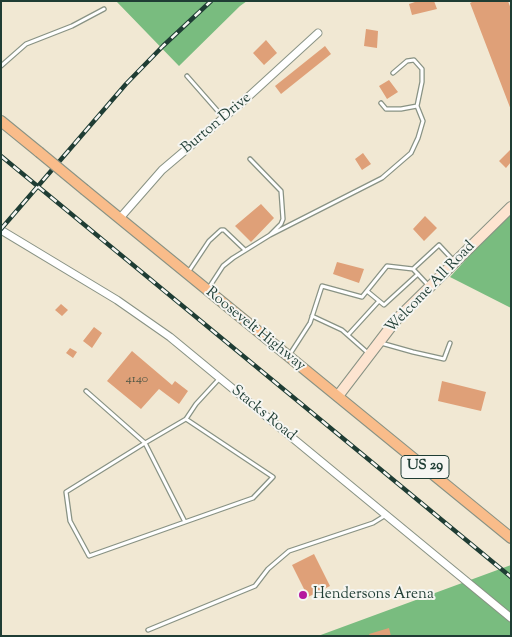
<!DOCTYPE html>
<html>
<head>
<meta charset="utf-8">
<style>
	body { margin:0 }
	#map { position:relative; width:512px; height:637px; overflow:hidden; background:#f1e8d3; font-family:"Sorts Mill Goudy",serif }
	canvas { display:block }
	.frame { position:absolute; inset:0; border:2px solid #1f3d34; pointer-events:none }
</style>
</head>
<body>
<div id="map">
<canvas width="512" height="637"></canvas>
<div class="frame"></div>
</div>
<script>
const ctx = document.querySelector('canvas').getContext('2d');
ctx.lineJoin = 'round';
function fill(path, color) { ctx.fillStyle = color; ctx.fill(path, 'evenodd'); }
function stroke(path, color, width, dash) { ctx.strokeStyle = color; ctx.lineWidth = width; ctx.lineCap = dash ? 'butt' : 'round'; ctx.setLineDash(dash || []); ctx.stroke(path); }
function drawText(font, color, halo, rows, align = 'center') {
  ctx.font = font + ' "Sorts Mill Goudy",serif'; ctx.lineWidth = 4; ctx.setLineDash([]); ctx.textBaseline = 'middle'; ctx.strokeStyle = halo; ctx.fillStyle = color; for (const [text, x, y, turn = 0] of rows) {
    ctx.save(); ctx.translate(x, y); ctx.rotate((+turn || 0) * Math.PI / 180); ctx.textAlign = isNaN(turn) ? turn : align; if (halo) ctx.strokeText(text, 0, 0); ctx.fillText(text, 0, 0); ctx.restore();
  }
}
fill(new Path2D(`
	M 116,1 L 247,1 L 240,6 L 179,66 Z
	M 511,210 L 511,308 L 450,277 Z
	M 511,565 L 511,636 L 318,636 Z`), '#79bc7f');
fill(new Path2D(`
	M 418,1 L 434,1 L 437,9 L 412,15 L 409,4 Z
	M 474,1 L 508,1 L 511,9 L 511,110 L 470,3 Z
	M 366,29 L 378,31 L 377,48 L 364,46 Z
	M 266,40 L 277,53 L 264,65 L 253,53 Z
	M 325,46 L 331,54 L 281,94 L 275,86 Z
	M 389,80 L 398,92 L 387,99 L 379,86 Z
	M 511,149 L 511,162 L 506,168 L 499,161 Z
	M 363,153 L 371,164 L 362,170 L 355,159 Z
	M 261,204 L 274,218 L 251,242 L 235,226 Z
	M 425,216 L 437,228 L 424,241 L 413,229 Z
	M 337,262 L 364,269 L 359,283 L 333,274 Z
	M 61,304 L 68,310 L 62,316 L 55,310 Z
	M 94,327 L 102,333 L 92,348 L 83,341 Z
	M 70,348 L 77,352 L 73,358 L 66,353 Z
	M 132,351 L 172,385 L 175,381 L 188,391 L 179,404 L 159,389 L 141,409 L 107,381 Z
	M 442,381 L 486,392 L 481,411 L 438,401 Z
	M 314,554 L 330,586 L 308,597 L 292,565 Z
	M 389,628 L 391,636 L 370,636 L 369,634 Z`), '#dfa078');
const lane = new Path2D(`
	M 1,66 L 26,44 L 72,26 L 104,9
	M 187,76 L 223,117
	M 381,103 L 386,109 L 401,109 L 417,106
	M 270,235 L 382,178 L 411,153 L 418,138 L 423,121 L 417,106 L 422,82 L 422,69 L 414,60 L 407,61 L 393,73
	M 413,269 L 428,285
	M 189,271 L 209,241 L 221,230 L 224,230 L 245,250
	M 208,289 L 223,266 L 233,258 L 270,235 L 281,224 L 283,219 L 281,191 L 250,159
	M 367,291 L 384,305 L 418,274
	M 312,316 L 342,330 L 368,353
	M 348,335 L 379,301
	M 381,343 L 413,352 L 444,359 L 450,343
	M 290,354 L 310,323 L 322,286 L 362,297 L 387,266 L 413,269 L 439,245 L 453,260
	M 86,391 L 145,443 L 186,419 L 196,404 L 219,379
	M 145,443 L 185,522 L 89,556 L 70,521 L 66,492 Z
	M 185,522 L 253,498 L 273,477 L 186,419
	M 148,630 L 255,586 L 268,569 L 289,551 L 373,523 L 386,515`);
const street = new Path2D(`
	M 120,218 L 162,170 L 248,97 L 318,33
	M 1,230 L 117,300 L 170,337 L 511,618`);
const secondary = new Path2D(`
	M 338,396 L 396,320 L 511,207`);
const primary = new Path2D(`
	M 1,121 L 39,152
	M 85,190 L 511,538`);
stroke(lane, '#889284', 5.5);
stroke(street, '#889284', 9);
stroke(secondary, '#889284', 12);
stroke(primary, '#889284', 12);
stroke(lane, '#fff', 3);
stroke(street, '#fff', 7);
stroke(secondary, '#fde4d0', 10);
stroke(primary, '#f9bc8a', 10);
const rail = new Path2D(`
	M 1,156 L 511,577
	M 1,229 L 126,84 L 163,46 L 211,1`);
stroke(rail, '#1f3d34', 4.5);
stroke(rail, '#f6f6f2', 2.5, [8]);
const primaryBridge = new Path2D(`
	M 39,152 L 85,190`);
stroke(primaryBridge, '#889284', 12, []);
stroke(primaryBridge, '#f9bc8a', 10);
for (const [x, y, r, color] of [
	[303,595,5,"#b5179e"]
]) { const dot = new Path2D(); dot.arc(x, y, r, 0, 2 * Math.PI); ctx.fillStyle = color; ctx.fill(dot); stroke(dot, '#f6f6f2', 2); }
drawText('12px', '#4f5645', null, [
	["4140",137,380]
]);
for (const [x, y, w] of [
	[425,467,48]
]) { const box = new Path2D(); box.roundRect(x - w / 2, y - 11.5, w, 23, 4); ctx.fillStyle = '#f6f6f2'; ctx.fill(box); stroke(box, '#1f3d34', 1); }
drawText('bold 14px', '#1f3d34', null, [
	["US 29",425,467]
]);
drawText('15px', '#1f3d34', '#f6f6f2', [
	["Burton Drive",217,124,-40],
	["Welcome All Road",431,288,-46],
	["Roosevelt Highway",255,330,39],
	["Stacks Road",263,414,39]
]);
drawText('15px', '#1f3d34', '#f6f6f2', [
	["Hendersons Arena",313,595]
], 'left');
</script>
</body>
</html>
